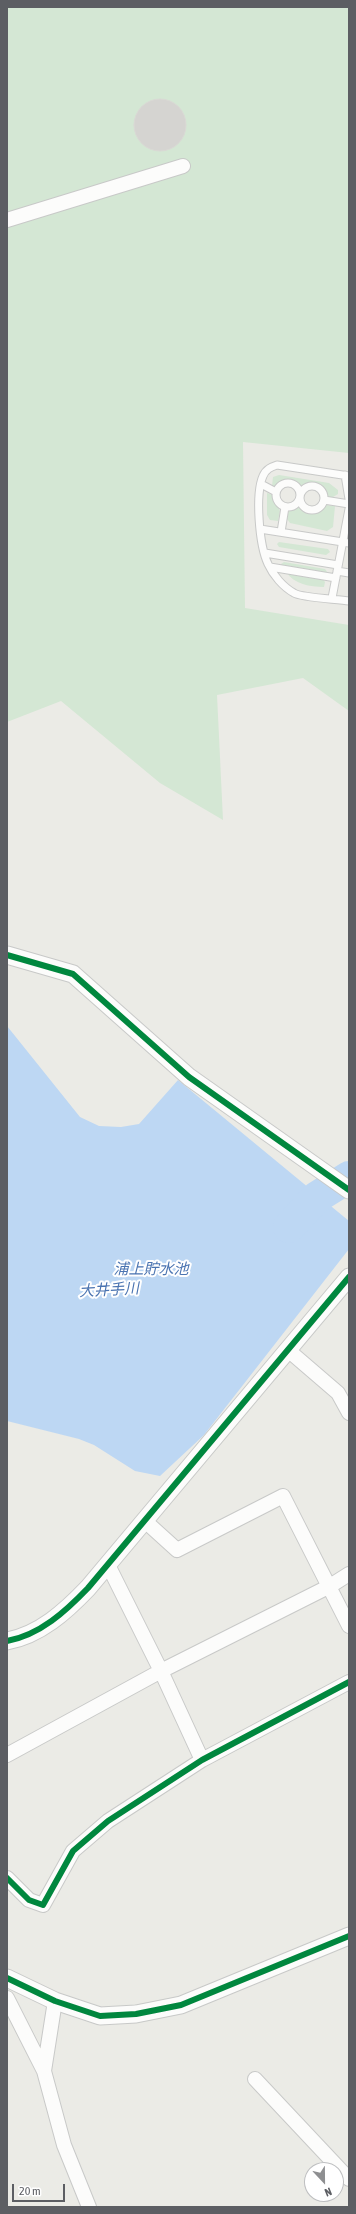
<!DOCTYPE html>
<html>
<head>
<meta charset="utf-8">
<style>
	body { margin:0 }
	#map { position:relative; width:356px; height:2214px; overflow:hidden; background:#ebebe6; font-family:"Asap Condensed",sans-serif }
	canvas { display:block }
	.frame { position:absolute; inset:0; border:8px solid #5c5e63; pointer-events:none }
	.north { position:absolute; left:304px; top:2162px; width:40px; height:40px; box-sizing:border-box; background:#fff; border:1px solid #bebfc1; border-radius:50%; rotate:158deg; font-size:11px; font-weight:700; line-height:16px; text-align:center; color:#5c5e63 }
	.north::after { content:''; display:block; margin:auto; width:14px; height:18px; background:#8e8f91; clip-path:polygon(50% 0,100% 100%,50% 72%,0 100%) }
	.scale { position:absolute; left:12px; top:2184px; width:53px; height:18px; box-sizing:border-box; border:2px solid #5c5e63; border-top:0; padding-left:5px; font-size:12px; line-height:14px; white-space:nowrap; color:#5c5e63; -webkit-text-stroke:3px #fff; paint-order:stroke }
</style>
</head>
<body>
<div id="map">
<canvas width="356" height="2214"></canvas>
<div class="frame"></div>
<div class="north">N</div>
<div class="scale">20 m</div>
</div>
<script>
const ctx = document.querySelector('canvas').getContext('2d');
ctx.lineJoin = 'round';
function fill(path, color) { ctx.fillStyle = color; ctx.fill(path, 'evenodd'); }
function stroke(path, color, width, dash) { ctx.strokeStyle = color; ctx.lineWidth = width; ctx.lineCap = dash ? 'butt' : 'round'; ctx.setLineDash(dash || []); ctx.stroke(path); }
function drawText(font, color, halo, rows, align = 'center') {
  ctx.font = font + ' "Asap Condensed","Noto Sans JP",sans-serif'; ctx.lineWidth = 4; ctx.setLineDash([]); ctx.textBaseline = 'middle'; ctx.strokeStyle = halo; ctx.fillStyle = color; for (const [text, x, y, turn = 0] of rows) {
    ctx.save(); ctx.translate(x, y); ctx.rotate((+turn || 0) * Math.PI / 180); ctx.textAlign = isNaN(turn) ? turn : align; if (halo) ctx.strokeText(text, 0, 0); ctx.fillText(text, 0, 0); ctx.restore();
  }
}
fill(new Path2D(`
	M 7,7 L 349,7 L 349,453 L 243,442 L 245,608 L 349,625 L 349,711 L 303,678 L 217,695 L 223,820 L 160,783 L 61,701 L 7,722 Z
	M 279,475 L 329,483 L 338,490 L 338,494 L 333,497 L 327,497 L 322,487 L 312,483 L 301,487 C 292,480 284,477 275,486 L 272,486 L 273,477 Z
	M 267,493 L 273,495 L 280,511 L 278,521 L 270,520 L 267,515 Z
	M 299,505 C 308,517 317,516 326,505 L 335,506 L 333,527 L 327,531 L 290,523 L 287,519 L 289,510 Z
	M 279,542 L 328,549 L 330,552 L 326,555 L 279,547 L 277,544 Z
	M 284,562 L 325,569 L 328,573 L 325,574 L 282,567 L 281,564 Z
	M 286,572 L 322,578 L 325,582 L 324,587 C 310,587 294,584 286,572 Z`), '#d4e7d4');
fill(new Path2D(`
	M 7,1026 L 80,1117 L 99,1126 L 121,1127 L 139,1124 L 178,1080 L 349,1221 L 349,1249 L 204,1435 L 160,1476 L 135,1471 L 94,1445 L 79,1439 L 7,1421 Z`), '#bdd7f3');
stroke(new Path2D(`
	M 289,1227 L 317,1197 L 349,1177`), '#bdd7f3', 32);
const building = new Path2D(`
	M134 125a26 26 0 1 1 52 0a26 26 0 1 1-52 0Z`);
fill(building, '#d5d4d1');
stroke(building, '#dad9d5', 1);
const service = new Path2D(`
	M 345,475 L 349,499
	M 349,476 L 277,465 C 271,467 266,469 263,476 C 255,494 259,545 268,564 C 273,575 283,587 294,593 C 302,598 338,599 349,601
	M276 495a12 12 0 1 1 24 0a12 12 0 1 1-24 0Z
	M 261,484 L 276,492
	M300 498a12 12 0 1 1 24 0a12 12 0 1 1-24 0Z
	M 324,500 L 349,504
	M 260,529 L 349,543
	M 281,532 L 285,507
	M 265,553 L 338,565
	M 270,567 L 336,578
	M 337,571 L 349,573
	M 332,598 L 349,509`);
const minor = new Path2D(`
	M 7,220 L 183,166
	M 288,1350 L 338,1393 L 349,1413
	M 145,1521 L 177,1550 L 283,1496 L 349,1626
	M 108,1565 L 161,1671 L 202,1760
	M 7,1755 L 161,1671 L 330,1586 L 349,1574
	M 7,1878 L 29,1900 L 43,1905 L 73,1851 L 108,1821 L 202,1760 L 349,1682
	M 7,1998 L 44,2071
	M 55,2001 L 44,2071 L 64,2145 L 89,2207
	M 255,2079 L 349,2179`);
const tertiary = new Path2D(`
	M 7,955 L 73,974 L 189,1077 L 349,1190
	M 7,1641 C 40,1635 66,1611 88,1588 L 349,1277
	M 7,1978 L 55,2001 L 100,2016 L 136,2014 L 181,2005 L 349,1936`);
stroke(service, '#c8c9c8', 9);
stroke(minor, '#c8c9c8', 16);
stroke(tertiary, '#c8c9c8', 19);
stroke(service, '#fcfcfb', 7);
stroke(minor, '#fcfcfb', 14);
stroke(tertiary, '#fcfcfb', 17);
stroke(new Path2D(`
	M 7,955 L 73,974 L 189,1077 L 349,1190
	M 7,1641 C 40,1635 66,1611 88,1588 L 349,1277
	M 7,1878 L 29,1900 L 43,1905 L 73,1851 L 108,1821 L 202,1760 L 349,1682
	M 7,1978 L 55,2001 L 100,2016 L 136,2014 L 181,2005 L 349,1936`), '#00873e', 6);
drawText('italic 15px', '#4b74b1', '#fff', [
	["浦上貯水池",151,1269],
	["大井手川",109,1290,-3]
]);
</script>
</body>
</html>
